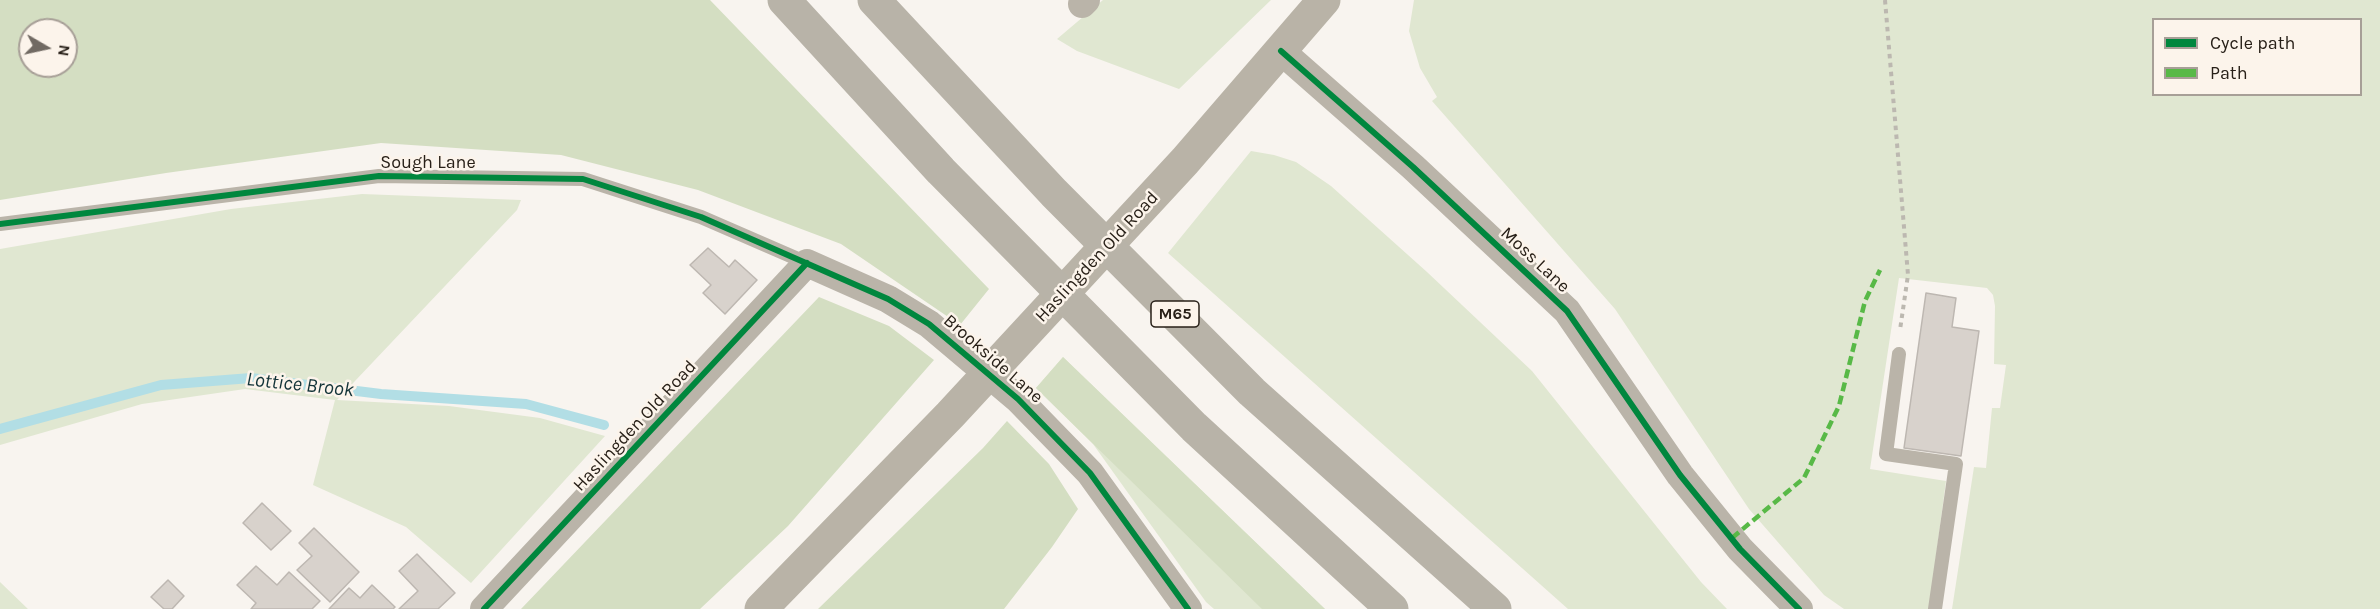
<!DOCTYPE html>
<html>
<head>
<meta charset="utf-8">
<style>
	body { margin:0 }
	#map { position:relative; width:2380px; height:609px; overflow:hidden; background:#f8f4ef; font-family:Karla,sans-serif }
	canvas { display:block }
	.legend { position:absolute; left:2152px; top:18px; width:210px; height:78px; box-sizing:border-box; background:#fcf4eb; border:2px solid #a79f97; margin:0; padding:8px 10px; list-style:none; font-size:18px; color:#282018 }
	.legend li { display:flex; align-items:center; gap:12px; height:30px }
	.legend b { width:30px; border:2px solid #a79f97 }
	.north { position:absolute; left:18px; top:18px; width:60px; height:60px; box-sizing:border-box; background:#fcf4eb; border:2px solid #a79f97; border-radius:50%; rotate:99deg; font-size:16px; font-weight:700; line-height:24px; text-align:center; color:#282018 }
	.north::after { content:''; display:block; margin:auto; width:21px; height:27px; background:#716a63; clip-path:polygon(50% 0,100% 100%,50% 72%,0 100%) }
</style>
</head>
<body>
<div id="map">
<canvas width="2380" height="609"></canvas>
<ul class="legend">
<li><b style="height:8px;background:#00873e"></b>Cycle path</li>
<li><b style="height:8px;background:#58b947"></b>Path</li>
</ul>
<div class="north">N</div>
</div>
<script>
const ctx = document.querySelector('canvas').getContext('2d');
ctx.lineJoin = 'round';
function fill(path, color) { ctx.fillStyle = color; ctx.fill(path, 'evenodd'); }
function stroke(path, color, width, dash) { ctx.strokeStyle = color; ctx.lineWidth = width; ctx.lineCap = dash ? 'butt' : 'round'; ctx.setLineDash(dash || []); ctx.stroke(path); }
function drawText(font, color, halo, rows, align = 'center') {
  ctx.font = font + ' Karla,sans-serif'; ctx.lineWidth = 5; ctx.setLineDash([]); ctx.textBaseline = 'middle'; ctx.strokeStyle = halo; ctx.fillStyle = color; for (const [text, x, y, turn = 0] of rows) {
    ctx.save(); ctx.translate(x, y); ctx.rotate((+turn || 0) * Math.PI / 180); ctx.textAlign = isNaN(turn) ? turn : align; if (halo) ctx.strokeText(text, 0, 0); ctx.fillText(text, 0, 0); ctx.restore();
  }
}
fill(new Path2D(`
	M 1103,0 L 1271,0 L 1179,89 L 1077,51 L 1057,39 Z
	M 1414,0 L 2380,0 L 2380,609 L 1952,609 L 1974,467 L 1986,468 L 1992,408 L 2000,408 L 2006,365 L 1994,364 L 1995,306 L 1993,295 L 1987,288 L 1899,278 L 1870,469 L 1946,481 L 1929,609 L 1844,609 L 1824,595 L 1749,509 L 1615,309 L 1432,101 L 1437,97 L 1420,68 L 1409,31 ZM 2154,20 L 2360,20 L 2360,94 L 2154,94 Z
	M 1251,151 L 1274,155 L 1296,162 L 1331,186 L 1427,272 L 1532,371 L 1701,582 L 1727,609 L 1568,609 L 1168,253 Z
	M 362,194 L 521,200 L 517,210 L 337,400 L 449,406 L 540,418 L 605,436 L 471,583 L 406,527 L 313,485 L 335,400 L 245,389 L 142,404 L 0,445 L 0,249 L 231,209 Z
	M 1063,357 L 1325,609 L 1214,609 L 1206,602 L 1093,444 L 1036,388 Z
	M 0,582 L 28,609 L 0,609 Z`), '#e0e7d1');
fill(new Path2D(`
	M 0,0 L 710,0 L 989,289 L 960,325 L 841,244 L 698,190 L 561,155 L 381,143 L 166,173 L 0,200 ZM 30,30 L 66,30 L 66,66 L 30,66 Z
	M 819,297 L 889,326 L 934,360 L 788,526 L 700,609 L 521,609 Z
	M 1063,357 L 1325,609 L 1262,609 L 1036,388 Z
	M 1007,421 L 1049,464 L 1078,509 L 1052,547 L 1004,609 L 818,609 L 983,448 Z`), '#d4dec2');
stroke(new Path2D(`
	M 0,429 L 161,385 L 251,378 L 381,394 L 526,404 L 604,425`), '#b2dee5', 10);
const building = new Path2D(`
	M 708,248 L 729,267 L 735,260 L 757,280 L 725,314 L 703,293 L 711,285 L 690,265 Z
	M 1926,293 L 1956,298 L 1952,327 L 1979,331 L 1961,456 L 1904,448 Z
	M 262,503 L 291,531 L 271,550 L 243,523 Z
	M 314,528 L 359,572 L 330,602 L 297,570 L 312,556 L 299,543 Z
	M 417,554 L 455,593 L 438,609 L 399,609 L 418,591 L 399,571 Z
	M 256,566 L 277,585 L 289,572 L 320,601 L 312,609 L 251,609 L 256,603 L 237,585 Z
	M 168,580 L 184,596 L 172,609 L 164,609 L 151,597 Z
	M 372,585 L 395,607 L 393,609 L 329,609 L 349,588 L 360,598 Z`);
fill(building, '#d8d2cc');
stroke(building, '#bdb7b1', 1.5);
stroke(new Path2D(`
	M 1885,0 L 1908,275 L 1900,330`), '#bcb8b0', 4, [4.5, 4.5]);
stroke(new Path2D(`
	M 0,224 L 379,176 L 583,179 L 701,217 L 807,263
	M 1899,354 L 1886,454 L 1956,464 L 1935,609`), '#bab4a9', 14);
stroke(new Path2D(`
	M 1082,4 L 1086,0
	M 1281,51 L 1413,167 L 1567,311 L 1680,475 L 1740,549 L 1799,609
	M 484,609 L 807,263 L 888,299 L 929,324 L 1018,399 L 1090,473 L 1188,609`), '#bab4a9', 28);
stroke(new Path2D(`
	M 761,609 L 950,415 L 1185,161 L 1324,0`), '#b9b3a7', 33);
stroke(new Path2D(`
	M 784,0 L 941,171 L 1194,427 L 1392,609
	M 874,0 L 1054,193 L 1252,392 L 1495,609`), '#b8b3a8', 33);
stroke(new Path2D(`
	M 1732,538 L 1804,478 L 1839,406 L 1865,301 L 1880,270`), '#58b947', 4.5, [9, 4.5]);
stroke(new Path2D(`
	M 1281,51 L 1413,167 L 1567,311 L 1680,475 L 1740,549 L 1799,609
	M 0,224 L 379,176 L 583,179 L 701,217 L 888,299 L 929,324 L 1018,399 L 1090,473 L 1188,609
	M 484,609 L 807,263`), '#00873e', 6);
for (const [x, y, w] of [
	[1175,314,48]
]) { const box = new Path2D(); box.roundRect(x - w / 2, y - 13, w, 26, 4.5); ctx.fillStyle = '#fcf4eb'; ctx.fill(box); stroke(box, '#282018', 1.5); }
drawText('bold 16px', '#282018', null, [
	["M65",1175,314]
]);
drawText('18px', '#282018', '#fcf4eb', [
	["Sough Lane",428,163],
	["Haslingden Old Road",1097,257,-47],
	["Moss Lane",1535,260,43],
	["Brookside Lane",993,359,41],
	["Haslingden Old Road",635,426,-47]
]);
drawText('italic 20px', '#123338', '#fcf4eb', [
	["Lottice Brook",300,385,6]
]);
</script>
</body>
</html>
